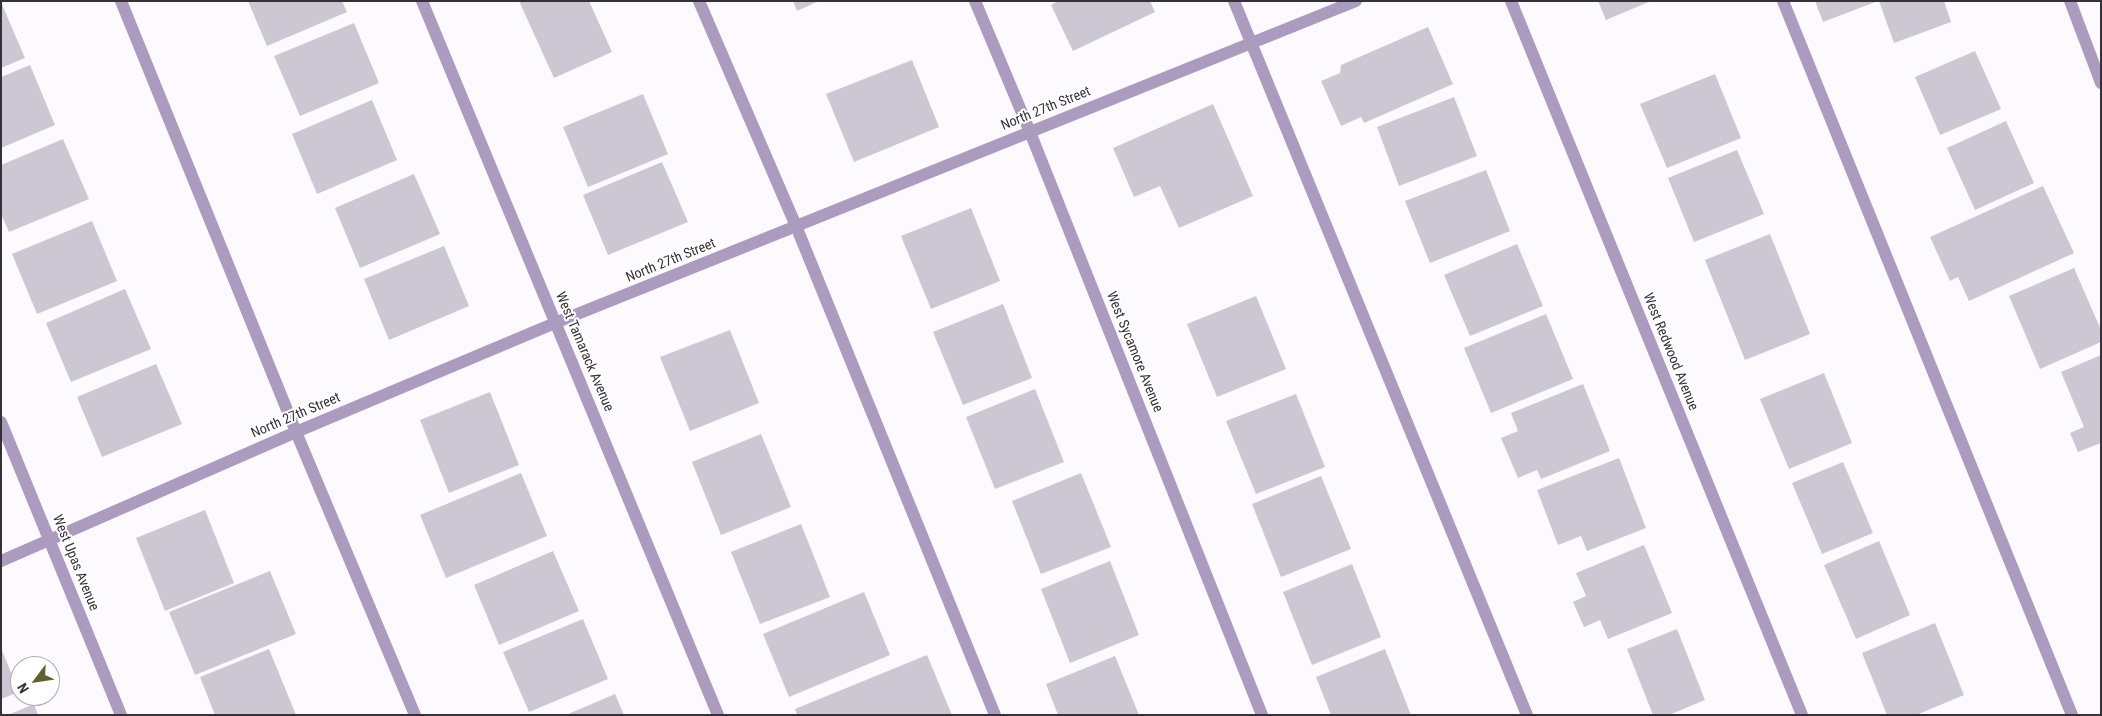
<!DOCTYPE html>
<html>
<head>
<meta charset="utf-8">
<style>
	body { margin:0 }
	#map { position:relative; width:2102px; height:716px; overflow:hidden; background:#fcfaff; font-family:"Roboto Condensed",sans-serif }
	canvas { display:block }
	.frame { position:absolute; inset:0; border:2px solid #343137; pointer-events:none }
	.north { position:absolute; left:10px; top:656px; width:50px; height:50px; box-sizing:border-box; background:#fff; border:1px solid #aeadaf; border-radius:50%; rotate:239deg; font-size:14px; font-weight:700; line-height:20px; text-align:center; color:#343137 }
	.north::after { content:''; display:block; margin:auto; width:18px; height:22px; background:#61612d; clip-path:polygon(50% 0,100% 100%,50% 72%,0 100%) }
</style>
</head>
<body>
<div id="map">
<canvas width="2102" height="716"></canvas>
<div class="frame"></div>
<div class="north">N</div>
</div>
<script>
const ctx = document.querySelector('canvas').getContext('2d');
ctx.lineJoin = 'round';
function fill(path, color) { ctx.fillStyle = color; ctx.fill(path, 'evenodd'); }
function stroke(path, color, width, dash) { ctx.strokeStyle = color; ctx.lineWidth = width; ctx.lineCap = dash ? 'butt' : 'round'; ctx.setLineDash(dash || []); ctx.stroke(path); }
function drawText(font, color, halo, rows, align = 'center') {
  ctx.font = font + ' "Roboto Condensed",sans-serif'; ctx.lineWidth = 4; ctx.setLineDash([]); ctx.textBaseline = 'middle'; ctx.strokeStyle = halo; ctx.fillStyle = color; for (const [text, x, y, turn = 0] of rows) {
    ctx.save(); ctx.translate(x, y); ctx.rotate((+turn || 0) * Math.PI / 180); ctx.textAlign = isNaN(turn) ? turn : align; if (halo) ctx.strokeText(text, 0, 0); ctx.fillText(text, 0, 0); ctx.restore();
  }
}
fill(new Path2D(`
	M 248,1 L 342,1 L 347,12 L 267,46 Z
	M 519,1 L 589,1 L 612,52 L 554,78 Z
	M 793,1 L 819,1 L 797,11 Z
	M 1058,1 L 1150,1 L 1155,12 L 1073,51 L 1051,5 Z
	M 1598,1 L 1651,1 L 1606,20 Z
	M 1815,1 L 1878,1 L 1823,22 Z
	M 1879,1 L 1944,1 L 1951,22 L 1894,43 Z
	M 1,2 L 25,58 L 1,68 Z
	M 354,23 L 379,83 L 300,116 L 274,56 Z
	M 1428,27 L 1453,84 L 1364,123 L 1361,117 L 1341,126 L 1321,81 L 1340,73 L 1341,65 Z
	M 1975,51 L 2001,109 L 1940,135 L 1915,77 Z
	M 912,60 L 939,127 L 854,162 L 826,94 Z
	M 30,65 L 55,125 L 1,148 L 1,77 Z
	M 1715,74 L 1741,138 L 1667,168 L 1640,104 Z
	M 643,94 L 668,154 L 588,187 L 563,127 Z
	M 1454,97 L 1477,156 L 1399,186 L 1377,127 Z
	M 372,100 L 397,160 L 317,194 L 292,134 Z
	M 1213,104 L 1253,196 L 1179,228 L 1160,186 L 1134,197 L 1113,148 Z
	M 2006,121 L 2034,183 L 1975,210 L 1947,148 Z
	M 63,139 L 89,199 L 9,232 L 1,214 L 1,165 Z
	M 1737,150 L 1764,214 L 1694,242 L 1668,178 Z
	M 662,162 L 688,222 L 608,255 L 583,195 Z
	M 1486,170 L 1510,231 L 1430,263 L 1405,201 Z
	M 414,174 L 440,234 L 360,268 L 335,208 Z
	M 2043,186 L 2074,253 L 1969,301 L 1958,277 L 1950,281 L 1930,237 Z
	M 971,208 L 1000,281 L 931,309 L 901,236 Z
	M 92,221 L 117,281 L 37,314 L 12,254 Z
	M 1770,234 L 1810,334 L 1745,360 L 1705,260 Z
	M 1517,244 L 1543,306 L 1470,336 L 1444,275 Z
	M 444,246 L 469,306 L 389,340 L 364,279 Z
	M 2074,268 L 2101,330 L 2101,342 L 2040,369 L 2009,296 Z
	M 125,289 L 151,349 L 71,382 L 46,323 Z
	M 1256,296 L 1286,369 L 1217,397 L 1187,324 Z
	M 1003,304 L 1032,378 L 963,405 L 933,332 Z
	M 1546,314 L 1573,379 L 1491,413 L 1464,348 Z
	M 730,330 L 759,403 L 690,431 L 660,357 Z
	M 2101,355 L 2101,443 L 2078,452 L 2070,433 L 2084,427 L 2061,372 Z
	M 156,364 L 182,424 L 102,457 L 77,397 Z
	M 1824,373 L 1852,443 L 1789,469 L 1760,399 Z
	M 1583,384 L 1610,451 L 1541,479 L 1537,470 L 1518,478 L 1501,438 L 1518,431 L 1511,413 Z
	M 1035,389 L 1064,462 L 995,489 L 966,417 Z
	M 490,392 L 519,465 L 449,493 L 420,420 Z
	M 1296,394 L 1325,467 L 1256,494 L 1226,421 Z
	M 761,434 L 791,507 L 721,535 L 692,462 Z
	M 1619,458 L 1646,528 L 1587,551 L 1581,536 L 1558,545 L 1537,490 Z
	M 1843,462 L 1873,533 L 1822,554 L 1792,483 Z
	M 521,473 L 547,536 L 446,578 L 420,515 Z
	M 1081,473 L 1111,547 L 1041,574 L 1012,501 Z
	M 1321,476 L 1351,549 L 1281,577 L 1252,504 Z
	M 205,510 L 234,583 L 165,611 L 136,538 Z
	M 801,524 L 830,597 L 760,624 L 731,552 Z
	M 1879,541 L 1910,615 L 1856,639 L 1824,565 Z
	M 1644,545 L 1672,613 L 1608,639 L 1600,620 L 1584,627 L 1573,602 L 1586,596 L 1576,573 Z
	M 553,551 L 579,611 L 499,645 L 474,585 Z
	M 1110,561 L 1139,635 L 1070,663 L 1041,589 Z
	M 1352,564 L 1381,637 L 1312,665 L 1283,592 Z
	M 270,571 L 296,634 L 195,675 L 169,612 Z
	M 864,592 L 890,655 L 789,697 L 763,634 Z
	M 583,619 L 608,679 L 529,712 L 503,652 Z
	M 1935,623 L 1964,695 L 1916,715 L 1887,715 L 1862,653 Z
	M 1677,629 L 1705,700 L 1669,715 L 1653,715 L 1627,649 Z
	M 1,648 L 19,692 L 1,699 Z
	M 269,649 L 296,715 L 215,715 L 200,677 Z
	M 1385,649 L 1411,715 L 1331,715 L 1316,677 Z
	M 927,655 L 952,715 L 797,715 L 795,709 Z
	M 1115,656 L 1139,715 L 1058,715 L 1046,684 Z
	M 615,694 L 624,715 L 566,715 Z
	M 34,704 L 38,715 L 8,715 Z`), '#ccc7d3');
stroke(new Path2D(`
	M 121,1 L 296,432 L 415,715
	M 699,1 L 796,226 L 995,715
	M 1234,1 L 1527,715
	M 1783,1 L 2072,715`), '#ab9cbf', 12);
stroke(new Path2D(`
	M 422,1 L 718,715
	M 975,1 L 1030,132 L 1262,715
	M 1511,1 L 1802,715
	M 1,422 L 121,715
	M 1,561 L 296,432 L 555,323 L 1356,1`), '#ab9cbf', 12);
stroke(new Path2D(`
	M 2070,1 L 2101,83`), '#ab9cbf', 12);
drawText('14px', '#343137', '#fff', [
	["North 27th Street",1046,109,-22],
	["North 27th Street",671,261,-22],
	["West Tamarack Avenue",584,352,67],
	["West Sycamore Avenue",1134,352,68],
	["West Redwood Avenue",1670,352,68],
	["North 27th Street",296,416,-23],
	["West Upas Avenue",75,563,68]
]);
</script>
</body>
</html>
